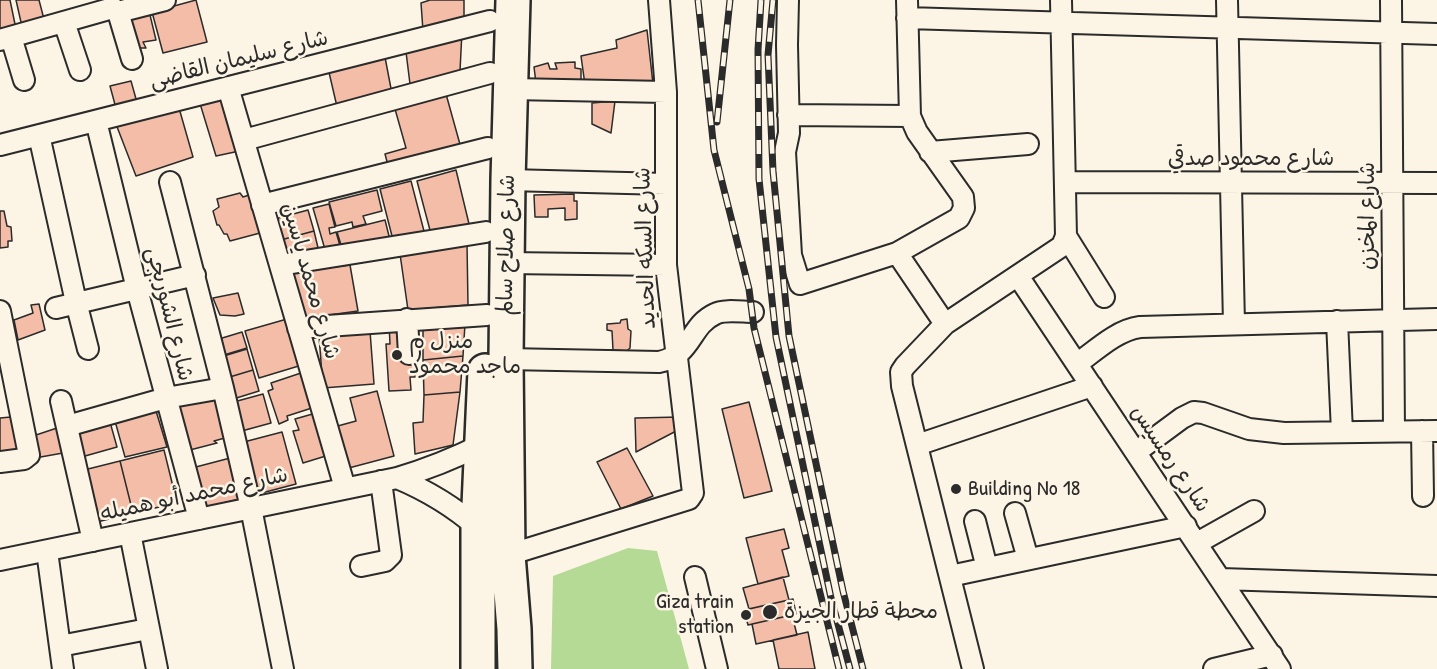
<!DOCTYPE html>
<html>
<head>
<meta charset="utf-8">
<style>
	body { margin:0 }
	canvas { display:block; background:#fcf5e5 }
</style>
</head>
<body>
<canvas width="1437" height="669"></canvas>
<script>
const ctx = document.querySelector('canvas').getContext('2d');
ctx.lineJoin = 'round';
function fill(path, color) { ctx.fillStyle = color; ctx.fill(path, 'evenodd'); }
function stroke(path, color, width, dash) { ctx.strokeStyle = color; ctx.lineWidth = width; ctx.lineCap = dash ? 'butt' : 'round'; ctx.setLineDash(dash || []); ctx.stroke(path); }
function drawText(font, color, halo, rows, align = 'center') {
  ctx.font = font + ' "Patrick Hand","Playpen Sans Arabic",sans-serif'; ctx.lineWidth = 5; ctx.setLineDash([]); ctx.textBaseline = 'middle'; ctx.strokeStyle = halo; ctx.fillStyle = color; for (const [text, x, y, turn = 0] of rows) {
    ctx.save(); ctx.translate(x, y); ctx.rotate((+turn || 0) * Math.PI / 180); ctx.textAlign = isNaN(turn) ? turn : align; if (halo) ctx.strokeText(text, 0, 0); ctx.fillText(text, 0, 0); ctx.restore();
  }
}
fill(new Path2D(`
	M 628,548 L 657,551 L 689,669 L 551,669 L 553,576 Z`), '#b5da95');
const building = new Path2D(`
	M 0,0 L 10,0 L 16,29 L 0,30 Z
	M 16,0 L 39,0 L 45,23 L 23,31 Z
	M 196,0 L 207,42 L 163,53 L 152,12 Z
	M 430,0 L 464,0 L 464,20 L 423,31 L 421,3 Z
	M 150,15 L 156,40 L 143,42 L 146,48 L 136,48 L 127,20 Z
	M 647,30 L 653,84 L 585,85 L 581,56 L 617,48 L 616,40 Z
	M 462,31 L 460,71 L 411,92 L 405,44 Z
	M 384,52 L 393,99 L 338,111 L 328,68 Z
	M 575,62 L 575,68 L 581,69 L 581,80 L 576,84 L 536,83 L 534,67 L 548,63 L 550,69 L 557,69 L 555,63 Z
	M 131,81 L 138,106 L 117,112 L 110,86 Z
	M 226,89 L 244,150 L 216,156 L 198,97 Z
	M 446,94 L 461,148 L 389,169 L 385,154 L 406,148 L 395,109 Z
	M 177,101 L 193,157 L 136,176 L 114,119 Z
	M 615,101 L 611,133 L 592,124 L 592,103 Z
	M 456,170 L 470,228 L 431,234 L 417,181 Z
	M 411,181 L 425,235 L 393,240 L 380,189 Z
	M 377,190 L 382,211 L 363,216 L 366,224 L 353,227 L 352,222 L 336,226 L 329,202 Z
	M 240,193 L 243,197 L 252,194 L 260,233 L 230,241 L 227,234 L 224,234 L 219,225 L 217,225 L 213,211 L 219,207 L 217,199 Z
	M 574,194 L 574,201 L 577,201 L 577,219 L 565,220 L 565,208 L 548,209 L 548,217 L 535,217 L 534,195 Z
	M 329,204 L 335,227 L 329,228 L 330,234 L 336,232 L 341,249 L 326,253 L 313,208 Z
	M 308,210 L 314,231 L 277,241 L 271,220 Z
	M 0,211 L 4,211 L 7,226 L 11,227 L 12,241 L 8,241 L 8,247 L 0,248 Z
	M 385,220 L 390,240 L 342,248 L 337,232 Z
	M 314,231 L 319,252 L 283,261 L 277,241 Z
	M 467,243 L 468,305 L 408,310 L 400,254 Z
	M 350,265 L 358,311 L 300,319 L 288,273 Z
	M 238,293 L 244,314 L 235,316 L 220,315 L 213,298 Z
	M 39,304 L 45,330 L 18,340 L 14,320 L 33,313 L 31,305 Z
	M 287,319 L 302,365 L 259,378 L 245,331 Z
	M 627,319 L 628,329 L 631,331 L 630,348 L 627,351 L 613,350 L 612,331 L 607,330 L 607,324 L 620,323 L 621,320 Z
	M 389,324 L 401,324 L 414,360 L 415,377 L 410,377 L 411,390 L 389,391 L 386,344 L 390,344 Z
	M 465,324 L 463,356 L 423,360 L 423,330 Z
	M 370,331 L 374,384 L 323,388 L 319,336 Z
	M 242,332 L 247,348 L 224,355 L 219,339 Z
	M 247,349 L 253,370 L 223,379 L 217,358 Z
	M 463,356 L 460,392 L 424,395 L 423,360 Z
	M 253,370 L 259,391 L 230,400 L 223,379 Z
	M 304,372 L 315,407 L 287,416 L 288,420 L 279,424 L 268,391 L 273,389 L 271,383 Z
	M 220,391 L 232,436 L 214,441 L 217,443 L 186,451 L 173,404 Z
	M 377,391 L 394,456 L 345,469 L 334,427 L 356,421 L 350,398 Z
	M 460,392 L 453,445 L 415,454 L 413,423 L 423,422 L 424,395 Z
	M 263,394 L 271,423 L 238,432 L 230,403 Z
	M 749,402 L 772,491 L 744,498 L 722,409 Z
	M 156,411 L 167,447 L 125,457 L 115,421 Z
	M 316,413 L 329,455 L 303,463 L 293,431 L 299,430 L 295,419 Z
	M 11,417 L 21,452 L 0,457 L 0,418 Z
	M 680,417 L 680,429 L 636,452 L 635,418 Z
	M 110,422 L 117,447 L 78,458 L 71,432 Z
	M 60,427 L 63,453 L 35,458 L 30,437 Z
	M 282,432 L 296,484 L 254,495 L 240,443 Z
	M 627,448 L 653,496 L 621,509 L 597,462 Z
	M 164,450 L 177,503 L 133,513 L 120,461 Z
	M 234,457 L 244,498 L 202,508 L 192,468 Z
	M 120,461 L 133,513 L 97,522 L 84,470 Z
	M 784,529 L 789,548 L 782,550 L 789,576 L 758,584 L 746,538 Z
	M 783,577 L 789,600 L 749,609 L 743,588 Z
	M 793,599 L 796,614 L 748,625 L 744,610 Z
	M 792,615 L 797,635 L 756,644 L 752,624 Z
	M 808,632 L 815,669 L 779,669 L 773,640 Z`);
fill(building, '#f4bda7');
stroke(building, '#2b2b2b', 1.5);
const street = new Path2D(`
	M 788,0 L 787,45 L 789,133 L 785,152 L 791,255 L 800,284
	M 1227,0 L 1234,324
	M 1391,0 L 1394,431
	M 118,12 L 132,59
	M 907,18 L 1437,34
	M 64,22 L 80,70
	M 11,37 L 24,80
	M 0,40 L 113,8 L 118,12 L 165,0
	M 228,87 L 345,488
	M 511,89 L 666,92
	M 788,115 L 910,116
	M 96,121 L 137,289 L 199,519
	M 39,135 L 76,302 L 88,349
	M 244,140 L 490,73
	M 0,145 L 490,21
	M 930,152 L 1028,144
	M 508,180 L 666,184
	M 170,182 L 223,388 L 251,508 L 283,669
	M 1065,182 L 1437,183
	M 262,205 L 488,148
	M 1066,236 L 1104,297
	M 897,253 L 945,324
	M 507,263 L 666,265
	M 280,265 L 486,232
	M 1018,276 L 1280,669
	M 800,284 L 897,253 L 959,218 L 964,208 L 963,197 L 917,132 L 910,116 L 907,0
	M 56,308 L 195,275
	M 0,311 L 29,455 L 24,459 L 0,462
	M 407,319 L 409,354
	M 1337,321 L 1342,432
	M 298,328 L 487,315
	M 506,359 L 659,362 C 693,355 689,326 715,314 C 724,309 742,312 753,312
	M 1077,364 C 1096,350 1117,330 1140,327 L 1437,319
	M 61,401 L 93,541
	M 67,426 L 166,398 L 223,388
	M 1422,431 L 1423,496
	M 917,445 L 1092,386
	M 1136,452 L 1182,418 L 1194,412 L 1203,413 L 1249,429 L 1284,433 L 1437,431
	M 397,478 C 428,491 453,506 478,528
	M 1015,513 L 1028,559
	M 975,521 L 987,568
	M 130,533 L 157,669
	M 1197,543 L 1254,511
	M 47,551 L 63,669
	M 508,555 L 689,499 L 693,493 L 666,265 L 666,92 L 659,0
	M 0,560 L 397,478 C 428,469 455,458 483,444
	M 361,566 L 385,561 L 391,555 L 381,481
	M 950,576 L 1186,526
	M 695,577 L 717,669
	M 1221,579 L 1437,586
	M 60,646 L 148,629
	M 973,669 L 902,386 L 901,372 L 905,366 L 945,324 L 1062,246 L 1066,236 L 1061,0
	M 1214,669 L 1272,655`);
const highway = new Path2D(`
	M 513,0 L 508,180 L 506,359 L 508,555 L 514,629 L 515,669
	M 478,669 L 478,528 L 485,371`);
stroke(street, '#2b2b2b', 24);
stroke(highway, '#2b2b2b', 38);
stroke(street, '#fcf5e5', 20);
stroke(highway, '#fcf5e5', 33);
const rail = new Path2D(`
	M 698,0 L 714,150 L 749,289 L 754,328 L 839,669
	M 761,0 L 758,50 L 759,179 L 776,337 L 831,598 L 850,669
	M 773,0 L 768,55 L 773,171 L 789,336 L 843,591 L 863,669
	M 717,122 L 730,0`);
stroke(rail, '#2b2b2b', 7);
stroke(rail, '#fcf5e5', 4.5, [14]);
for (const [x, y, r, color] of [
	[397,355,6,"#2b2b2b"],
	[956,489,6,"#2b2b2b"],
	[770,612,8,"#2b2b2b"],
	[746,615,6,"#2b2b2b"]
]) { const dot = new Path2D(); dot.arc(x, y, r, 0, 2 * Math.PI); ctx.fillStyle = color; ctx.fill(dot); stroke(dot, '#fcf5e5', 2); }
drawText('22px', '#2b2b2b', '#fcf5e5', [
	["شارع سليمان القاضى",239,60,-14],
	["شارع محمود صدقي",1251,159],
	["شارع المخزن",1368,216,-90],
	["شارع صلاح سالم",507,245,-89],
	["شارع السكه الحديد",646,248,-92],
	["شارع محمد ياسين",310,281,74],
	["شارع الشوربجى",169,314,76],
	["شارع رمسيس",1170,459,56],
	["شارع محمد أبو هميله",194,495,-12]
]);
drawText('22px', '#2b2b2b', '#fcf5e5', [
	["منزل م",409,342],
	["ماجد محمود",409,367],
	["Building No 18",968,489],
	["Giza train",734,602,"right"],
	["station",734,627,"right"],
	["محطة قطار الجيزة",784,612]
], 'left');
</script>
</body>
</html>
